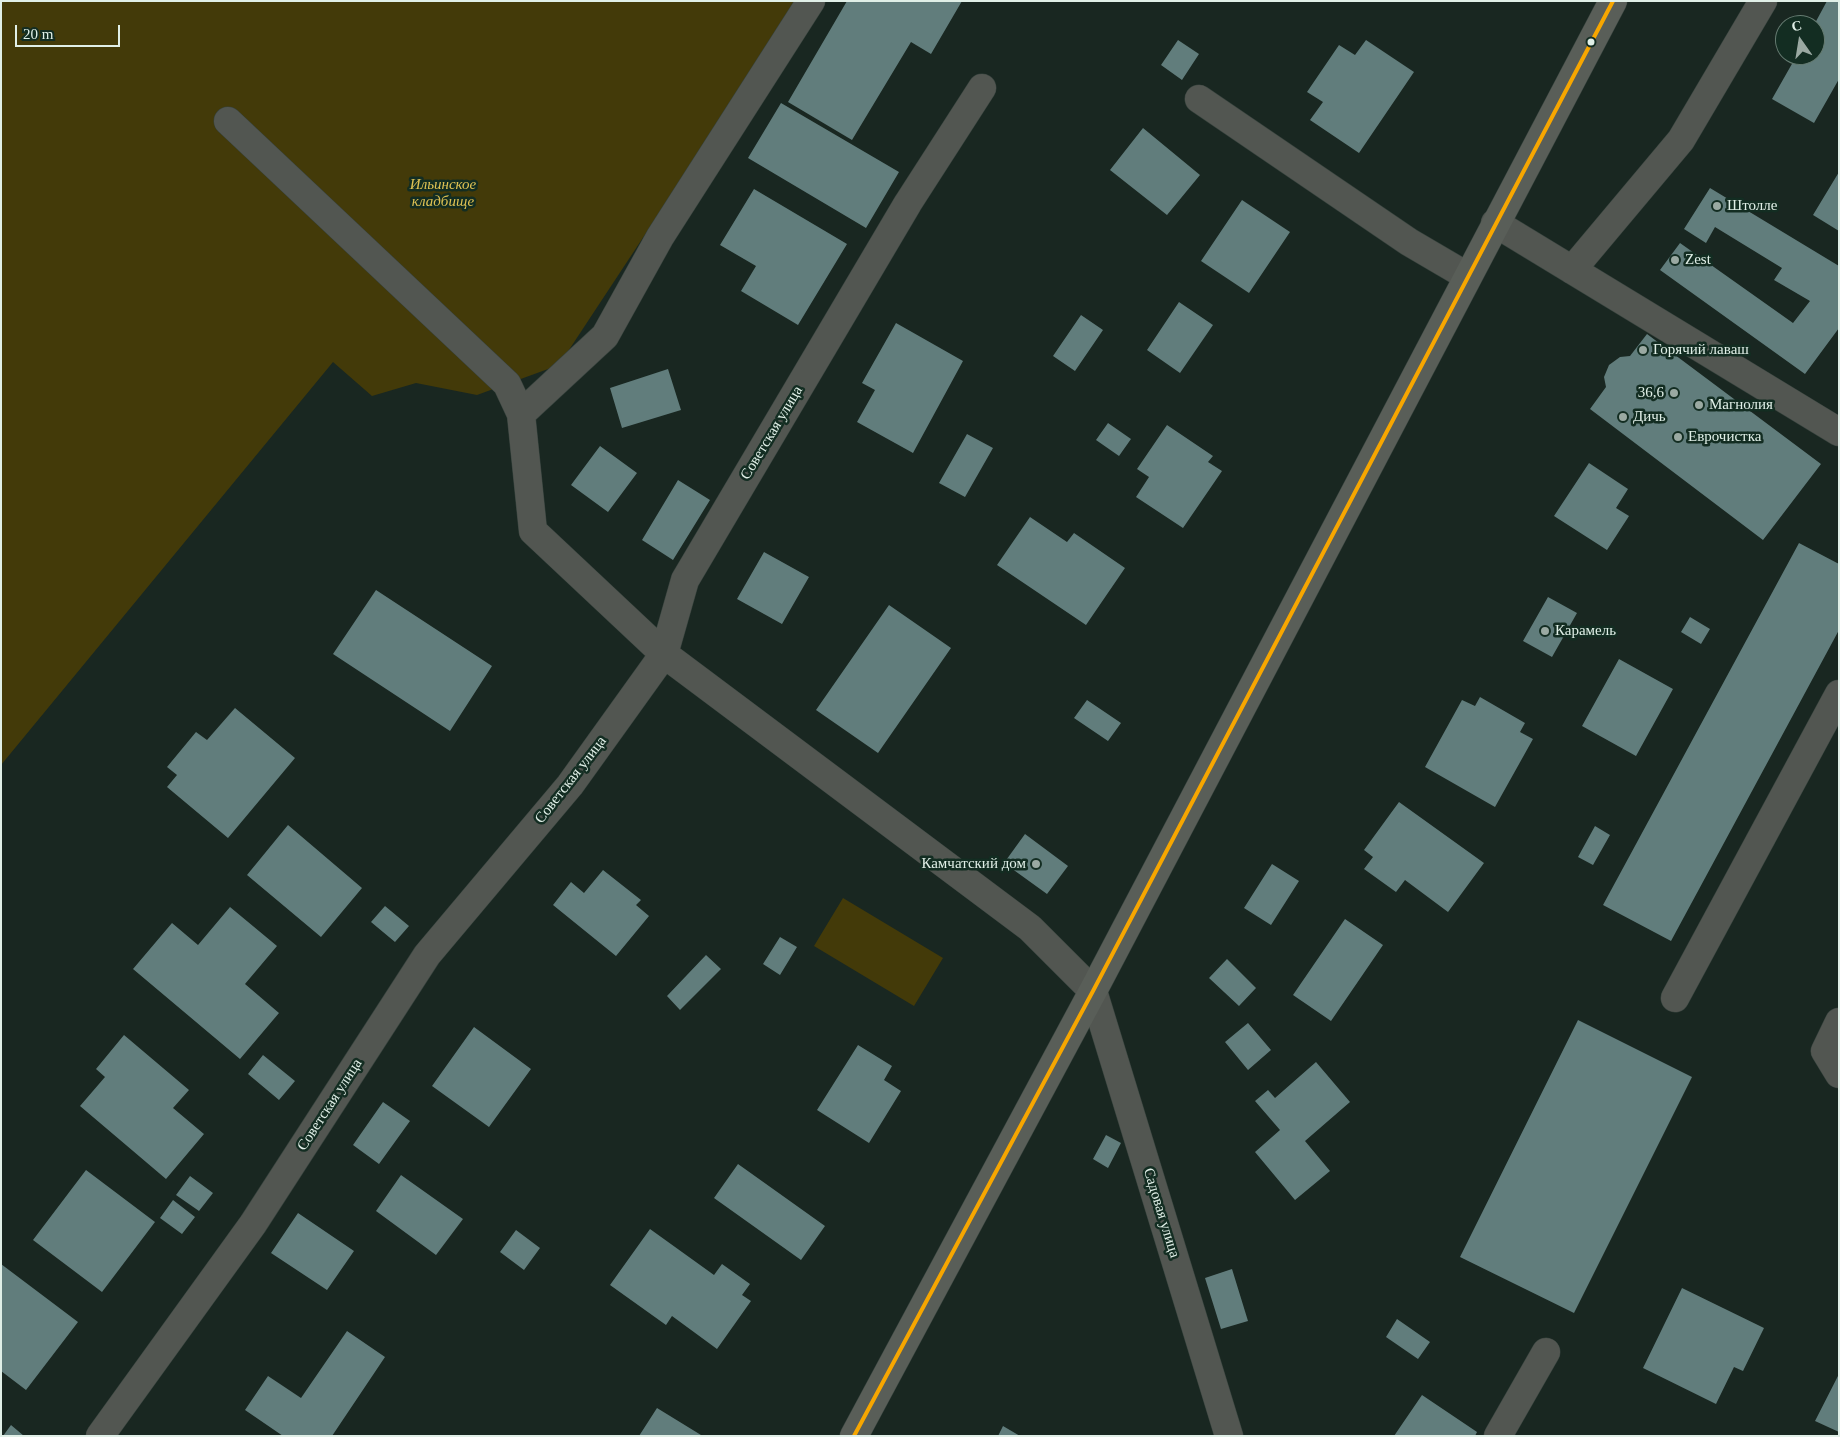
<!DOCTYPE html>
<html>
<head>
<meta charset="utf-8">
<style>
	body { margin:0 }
	#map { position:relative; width:1840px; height:1437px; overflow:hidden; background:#192721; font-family:"Times New Roman",serif }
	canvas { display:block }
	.frame { position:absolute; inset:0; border:2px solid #e0efe7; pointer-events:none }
	.north { position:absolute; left:1775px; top:15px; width:50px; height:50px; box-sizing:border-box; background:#132d22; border:1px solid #657b71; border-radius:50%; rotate:347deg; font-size:14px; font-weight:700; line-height:20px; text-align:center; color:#e0efe7 }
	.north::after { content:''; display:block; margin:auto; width:18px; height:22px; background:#9aa9a2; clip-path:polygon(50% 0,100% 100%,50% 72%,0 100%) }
	.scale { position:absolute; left:15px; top:25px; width:105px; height:22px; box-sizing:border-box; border:2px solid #e0efe7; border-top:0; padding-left:6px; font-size:15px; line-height:18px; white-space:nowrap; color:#e0efe7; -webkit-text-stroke:4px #132d22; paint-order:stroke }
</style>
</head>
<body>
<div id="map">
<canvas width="1840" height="1437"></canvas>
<div class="frame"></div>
<div class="north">С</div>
<div class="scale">20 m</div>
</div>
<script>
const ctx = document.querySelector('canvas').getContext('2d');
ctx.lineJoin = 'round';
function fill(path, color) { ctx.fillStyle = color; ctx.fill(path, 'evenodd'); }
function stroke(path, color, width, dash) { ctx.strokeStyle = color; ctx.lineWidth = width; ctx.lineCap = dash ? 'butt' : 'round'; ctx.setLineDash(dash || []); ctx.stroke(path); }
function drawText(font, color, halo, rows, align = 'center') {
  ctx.font = font + ' "Times New Roman",serif'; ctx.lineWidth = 5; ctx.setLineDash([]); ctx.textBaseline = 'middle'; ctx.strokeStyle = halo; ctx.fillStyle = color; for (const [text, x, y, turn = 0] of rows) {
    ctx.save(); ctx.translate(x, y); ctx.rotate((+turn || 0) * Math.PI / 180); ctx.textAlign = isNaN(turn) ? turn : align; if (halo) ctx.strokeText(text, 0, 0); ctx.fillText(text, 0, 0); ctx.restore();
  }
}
fill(new Path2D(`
	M 1,1 L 799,1 L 559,365 L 477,395 L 416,383 L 372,396 L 333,362 L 1,765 Z
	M 843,898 L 943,958 L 914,1006 L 814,946 Z`), '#433a09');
fill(new Path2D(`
	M 847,1 L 962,1 L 931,54 L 911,42 L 852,140 L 788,102 Z
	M 1827,1 L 1839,1 L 1839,79 L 1814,123 L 1772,99 L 1797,55 L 1815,55 L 1814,25 Z
	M 1178,40 L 1199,54 L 1182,80 L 1161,65 Z
	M 1366,40 L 1414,72 L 1359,153 L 1310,120 L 1323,102 L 1307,92 L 1339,45 L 1355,55 Z
	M 781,103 L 899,172 L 866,228 L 748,158 Z
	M 1143,128 L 1200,175 L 1167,215 L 1110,170 Z
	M 1839,172 L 1839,231 L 1813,215 Z
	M 1710,188 L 1839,266 L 1839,328 L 1805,374 L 1660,270 L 1680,243 L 1793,323 L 1810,301 L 1774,280 L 1782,268 L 1715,227 L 1706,243 L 1684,229 Z
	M 754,189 L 847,244 L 798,325 L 741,291 L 756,266 L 720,245 Z
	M 1242,200 L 1290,232 L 1249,293 L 1201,261 Z
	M 1179,302 L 1213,325 L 1180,373 L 1147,350 Z
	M 1081,315 L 1103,330 L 1075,371 L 1053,356 Z
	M 896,323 L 963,361 L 913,453 L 857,422 L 875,390 L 862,383 Z
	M 1647,334 L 1821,464 L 1763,540 L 1590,409 L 1606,387 L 1604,377 L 1609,365 L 1620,357 L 1630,356 Z
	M 668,369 L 681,410 L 622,428 L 610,388 Z
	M 1108,423 L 1131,439 L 1119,456 L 1096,440 Z
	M 1167,425 L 1213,456 L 1208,462 L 1222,471 L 1183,528 L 1136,497 L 1149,477 L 1137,469 Z
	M 967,434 L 993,448 L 965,497 L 939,483 Z
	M 600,446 L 637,473 L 608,512 L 571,485 Z
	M 1589,463 L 1628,489 L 1616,508 L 1629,516 L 1607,550 L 1554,516 Z
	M 678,480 L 710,500 L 673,560 L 642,540 Z
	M 1030,517 L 1067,542 L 1074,533 L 1125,568 L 1086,625 L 997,565 Z
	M 1799,543 L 1839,564 L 1839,630 L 1671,941 L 1603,905 Z
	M 764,552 L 809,577 L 782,624 L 737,599 Z
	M 376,590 L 492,666 L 450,731 L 333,654 Z
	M 1548,597 L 1577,613 L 1552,657 L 1523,641 Z
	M 889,605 L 951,648 L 878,753 L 816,710 Z
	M 1690,617 L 1710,629 L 1701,644 L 1681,632 Z
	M 1619,659 L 1673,689 L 1636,756 L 1582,726 Z
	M 1480,697 L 1525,723 L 1520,732 L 1533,739 L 1495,807 L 1425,767 L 1462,700 L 1475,706 Z
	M 1087,700 L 1121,723 L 1108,741 L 1074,718 Z
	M 235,708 L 295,758 L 228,838 L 167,787 L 177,775 L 167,767 L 196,732 L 207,740 Z
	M 1399,802 L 1484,863 L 1448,912 L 1405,880 L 1396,892 L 1364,869 L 1373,857 L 1364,850 Z
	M 288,825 L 362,888 L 321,937 L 247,875 Z
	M 1595,826 L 1610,835 L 1593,865 L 1578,857 Z
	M 1025,834 L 1068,866 L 1047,894 L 1004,863 Z
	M 1272,864 L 1299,881 L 1271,925 L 1244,908 Z
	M 603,870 L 641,900 L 636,905 L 649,916 L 616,956 L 553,905 L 571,882 L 584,893 Z
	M 385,906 L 409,926 L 395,942 L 371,922 Z
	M 230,907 L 277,946 L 245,984 L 279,1013 L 240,1059 L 133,969 L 172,923 L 198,945 Z
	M 1345,919 L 1383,945 L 1331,1021 L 1293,995 Z
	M 780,937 L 797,947 L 780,975 L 763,964 Z
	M 706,955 L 721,969 L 680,1010 L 667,996 Z
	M 1227,959 L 1256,988 L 1239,1006 L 1209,978 Z
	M 1578,1020 L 1692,1077 L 1574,1313 L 1460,1257 Z
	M 1248,1023 L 1271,1050 L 1248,1070 L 1225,1042 Z
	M 474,1027 L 531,1069 L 489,1127 L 432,1086 Z
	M 124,1035 L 189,1090 L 173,1108 L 204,1134 L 166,1179 L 80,1106 L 105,1077 L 96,1069 Z
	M 858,1045 L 892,1066 L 884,1080 L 901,1091 L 869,1143 L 817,1110 Z
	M 263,1055 L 295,1081 L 279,1100 L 248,1074 Z
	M 1316,1062 L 1350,1102 L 1305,1141 L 1330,1171 L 1295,1200 L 1255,1152 L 1280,1130 L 1255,1101 L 1268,1090 L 1275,1098 Z
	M 383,1102 L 410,1121 L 379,1164 L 353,1145 Z
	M 1106,1135 L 1121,1143 L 1108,1168 L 1093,1159 Z
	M 738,1164 L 825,1226 L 801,1260 L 714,1198 Z
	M 86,1170 L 155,1222 L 102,1292 L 33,1240 Z
	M 401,1175 L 463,1219 L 436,1255 L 376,1211 Z
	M 190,1176 L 213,1193 L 199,1211 L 176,1195 Z
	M 173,1200 L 195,1217 L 182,1234 L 160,1218 Z
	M 298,1213 L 354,1251 L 327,1290 L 271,1253 Z
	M 650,1229 L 714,1275 L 722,1264 L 750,1284 L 742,1295 L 751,1301 L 717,1349 L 672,1316 L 666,1325 L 610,1285 Z
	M 516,1230 L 540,1248 L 524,1270 L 500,1252 Z
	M 1,1264 L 78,1322 L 26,1390 L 1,1371 Z
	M 1232,1269 L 1248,1321 L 1221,1329 L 1205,1278 Z
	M 1682,1288 L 1764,1328 L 1743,1371 L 1734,1367 L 1716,1404 L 1643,1368 Z
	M 1397,1319 L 1430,1342 L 1418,1359 L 1386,1337 Z
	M 347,1331 L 385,1357 L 332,1436 L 283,1436 L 245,1410 L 268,1376 L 301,1398 Z
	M 1839,1374 L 1839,1432 L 1815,1421 Z
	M 1422,1395 L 1477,1432 L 1475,1436 L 1394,1436 Z
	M 657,1408 L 701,1435 L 700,1436 L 639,1436 Z
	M 11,1425 L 24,1436 L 3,1436 Z
	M 1003,1426 L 1020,1436 L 998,1436 Z`), '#617d7c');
const minor = new Path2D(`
	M 811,1 L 660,237 L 605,336 L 521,414 L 533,531 L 664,654 L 1030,928 L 1093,991 L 1229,1436
	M 1199,99 L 1409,242 L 1467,276
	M 228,121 L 507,384 L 521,414
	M 1495,223 L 1839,432
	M 1572,270 L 1681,140 L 1763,1
	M 1675,998 L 1839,694
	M 1839,1022 L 1825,1051 L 1839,1074
	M 100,1436 L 253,1224 L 427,955 L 570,785 L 664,654 L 685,580 L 908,203 L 982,88
	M 1498,1436 L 1546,1352`);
const major = new Path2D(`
	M 854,1436 L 1093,991 L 1613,1`);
stroke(minor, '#36423d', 29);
stroke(major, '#36423d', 29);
stroke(minor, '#525651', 28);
stroke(major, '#595e58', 28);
stroke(new Path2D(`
	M 854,1436 L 1093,991 L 1613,1`), '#f7a600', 4);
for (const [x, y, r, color] of [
	[1591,42,4.5,"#e0efe7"],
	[1717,206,5,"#9aa9a2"],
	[1675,260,5,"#9aa9a2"],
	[1643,350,5,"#9aa9a2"],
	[1674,393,5,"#9aa9a2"],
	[1699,405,5,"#9aa9a2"],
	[1623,417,5,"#9aa9a2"],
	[1678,437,5,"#9aa9a2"],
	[1545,631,5,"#9aa9a2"],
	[1036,864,5,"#9aa9a2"]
]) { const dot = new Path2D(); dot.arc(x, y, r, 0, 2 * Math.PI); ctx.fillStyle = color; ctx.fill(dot); stroke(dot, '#132d22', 2); }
drawText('italic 15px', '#dfc253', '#132d22', [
	["Ильинское",443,185],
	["кладбище",443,202]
]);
drawText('15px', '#e0efe7', '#132d22', [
	["Штолле",1727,206],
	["Zest",1685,260],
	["Горячий лаваш",1653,350],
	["36,6",1664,393,"right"],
	["Магнолия",1709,405],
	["Дичь",1633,417],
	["Еврочистка",1688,437],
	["Карамель",1555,631],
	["Камчатский дом",1026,864,"right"]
], 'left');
drawText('15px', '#e0efe7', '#132d22', [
	["Советская улица",772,433,-59],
	["Советская улица",571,780,-52],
	["Советская улица",330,1105,-57],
	["Садовая улица",1161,1213,73]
]);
</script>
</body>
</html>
